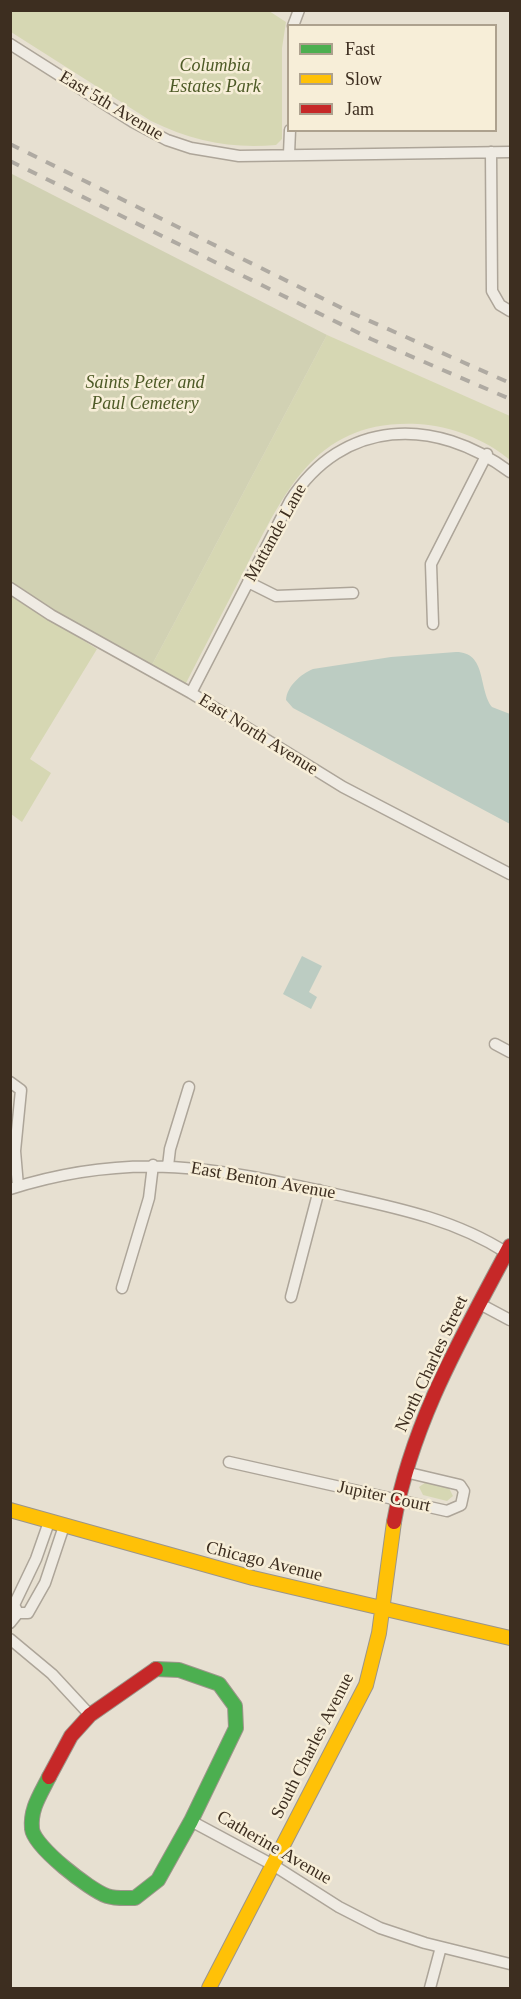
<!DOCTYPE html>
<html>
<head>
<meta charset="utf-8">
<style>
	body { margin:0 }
	#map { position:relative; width:521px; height:1999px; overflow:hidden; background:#e7e0d1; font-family:"Times New Roman",serif }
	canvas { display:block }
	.frame { position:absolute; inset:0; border:12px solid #3d2e20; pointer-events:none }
	.legend { position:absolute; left:287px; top:24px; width:210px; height:108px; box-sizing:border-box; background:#f7eed8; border:2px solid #ada18e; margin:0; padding:8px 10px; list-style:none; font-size:18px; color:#3d2e20 }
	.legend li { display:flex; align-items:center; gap:12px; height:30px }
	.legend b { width:30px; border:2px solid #ada18e }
</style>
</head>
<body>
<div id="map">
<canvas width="521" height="1999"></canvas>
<div class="frame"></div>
<ul class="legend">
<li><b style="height:8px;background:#4caf50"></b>Fast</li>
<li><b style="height:8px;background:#ffc107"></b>Slow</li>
<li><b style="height:8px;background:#c62828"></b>Jam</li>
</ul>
</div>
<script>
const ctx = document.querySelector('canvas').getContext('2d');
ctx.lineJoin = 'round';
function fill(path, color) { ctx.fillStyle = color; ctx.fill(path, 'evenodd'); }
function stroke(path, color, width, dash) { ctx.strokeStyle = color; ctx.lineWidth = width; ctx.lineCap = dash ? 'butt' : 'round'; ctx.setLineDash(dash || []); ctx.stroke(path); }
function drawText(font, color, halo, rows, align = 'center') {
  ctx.font = font + ' "Times New Roman",serif'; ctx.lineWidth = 5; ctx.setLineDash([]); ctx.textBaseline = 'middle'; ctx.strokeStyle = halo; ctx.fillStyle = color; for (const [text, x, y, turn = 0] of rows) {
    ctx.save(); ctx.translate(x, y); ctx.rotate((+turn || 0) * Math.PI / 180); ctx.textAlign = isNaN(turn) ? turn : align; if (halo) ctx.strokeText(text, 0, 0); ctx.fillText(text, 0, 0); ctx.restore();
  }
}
fill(new Path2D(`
	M 10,11 L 269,11 L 286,22 L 282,48 L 282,139 L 276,145 C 231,149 192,141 151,121 L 11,32 Z
	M 327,335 L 510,416 L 510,460 C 485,439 451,426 418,424 C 316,419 286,490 246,567 C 226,606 205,646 185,685 L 152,665 Z
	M 11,595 L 97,649 L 30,759 L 51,773 L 22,822 L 11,814 Z
	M 426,1482 L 449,1488 L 453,1496 L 447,1501 L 423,1495 L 419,1487 Z`), '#d6d7b3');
fill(new Path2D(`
	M 10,173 L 327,335 L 152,665 L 57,614 L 11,583 Z`), '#d1d1b3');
fill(new Path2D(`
	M 456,652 C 487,652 478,689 492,707 L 510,714 L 510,824 L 293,708 L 286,700 C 287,686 301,674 313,669 L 391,657 Z
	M 302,956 L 322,966 L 309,992 L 317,997 L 311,1009 L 283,994 Z`), '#bcccc2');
const street = new Path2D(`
	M 293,26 L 299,10
	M 10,44 L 133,122 L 167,140 L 191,148 L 239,156 L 510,152
	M 491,152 L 492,291 L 500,305 L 510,311
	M 289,154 L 290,130
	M 248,582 L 276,596 L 353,593
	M 10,588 L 51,615 L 191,693 L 343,787 L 510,874
	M 433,624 L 431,564 L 487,454
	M 191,693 L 290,501 C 343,418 435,416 510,472
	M 495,1044 L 510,1052
	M 10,1082 L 21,1090 L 15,1151 L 18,1186
	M 168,1166 L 170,1149 L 189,1087
	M 10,1189 C 133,1150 218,1168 339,1195 C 398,1208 456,1220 507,1253
	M 122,1288 L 149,1198 L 153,1165
	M 291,1297 L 319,1190
	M 480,1304 L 510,1320
	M 229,1462 L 447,1511 L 461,1505 L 464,1491 L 460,1485 L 405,1472
	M 18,1613 L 28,1613 L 45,1583 L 64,1526
	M 18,1613 L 14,1605 L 36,1559 L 49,1522
	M 10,1623 L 18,1613
	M 10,1639 L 52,1674 L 90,1715
	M 191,1821 L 273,1865 L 339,1907 L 380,1928 L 425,1943 L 510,1964
	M 430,1988 L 441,1947`);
const fast = new Path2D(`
	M 49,1777 C 40,1795 30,1809 32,1829 C 34,1847 90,1890 107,1896 C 116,1899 126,1898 135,1898 L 158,1880 L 191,1821 L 236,1728 L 235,1706 L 219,1684 L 179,1670 L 156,1669`);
const slow = new Path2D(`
	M 10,1510 L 253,1578 L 510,1638
	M 209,1988 L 366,1685 L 379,1633 L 394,1522`);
const jam = new Path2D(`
	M 394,1522 C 412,1421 463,1335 510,1246
	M 49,1777 L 71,1736 L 90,1715 L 156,1669`);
stroke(street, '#ada599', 13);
stroke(fast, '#9c958a', 16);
stroke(slow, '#9c958a', 16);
stroke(jam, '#9c958a', 16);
stroke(street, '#efebe3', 10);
stroke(fast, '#4caf50', 14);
stroke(slow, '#ffc107', 14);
stroke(jam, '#c62828', 14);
stroke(new Path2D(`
	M 10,144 L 354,314 L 510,383
	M 10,161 L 371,339 L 510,399`), '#afaaa2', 4, [10, 10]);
drawText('italic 18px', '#4d5a26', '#f7eed8', [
	["Columbia",215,66],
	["Estates Park",215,87],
	["Saints Peter and",145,383],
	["Paul Cemetery",145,404]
]);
drawText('18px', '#3d2e20', '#f7eed8', [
	["East 5th Avenue",111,106,31],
	["Mattande Lane",276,533,-61],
	["East North Avenue",258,735,32],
	["East Benton Avenue",263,1181,10],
	["North Charles Street",432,1364,-65],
	["Jupiter Court",384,1497,12],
	["Chicago Avenue",264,1562,14],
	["South Charles Avenue",313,1746,-63],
	["Catherine Avenue",274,1848,30]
]);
</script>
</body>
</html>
